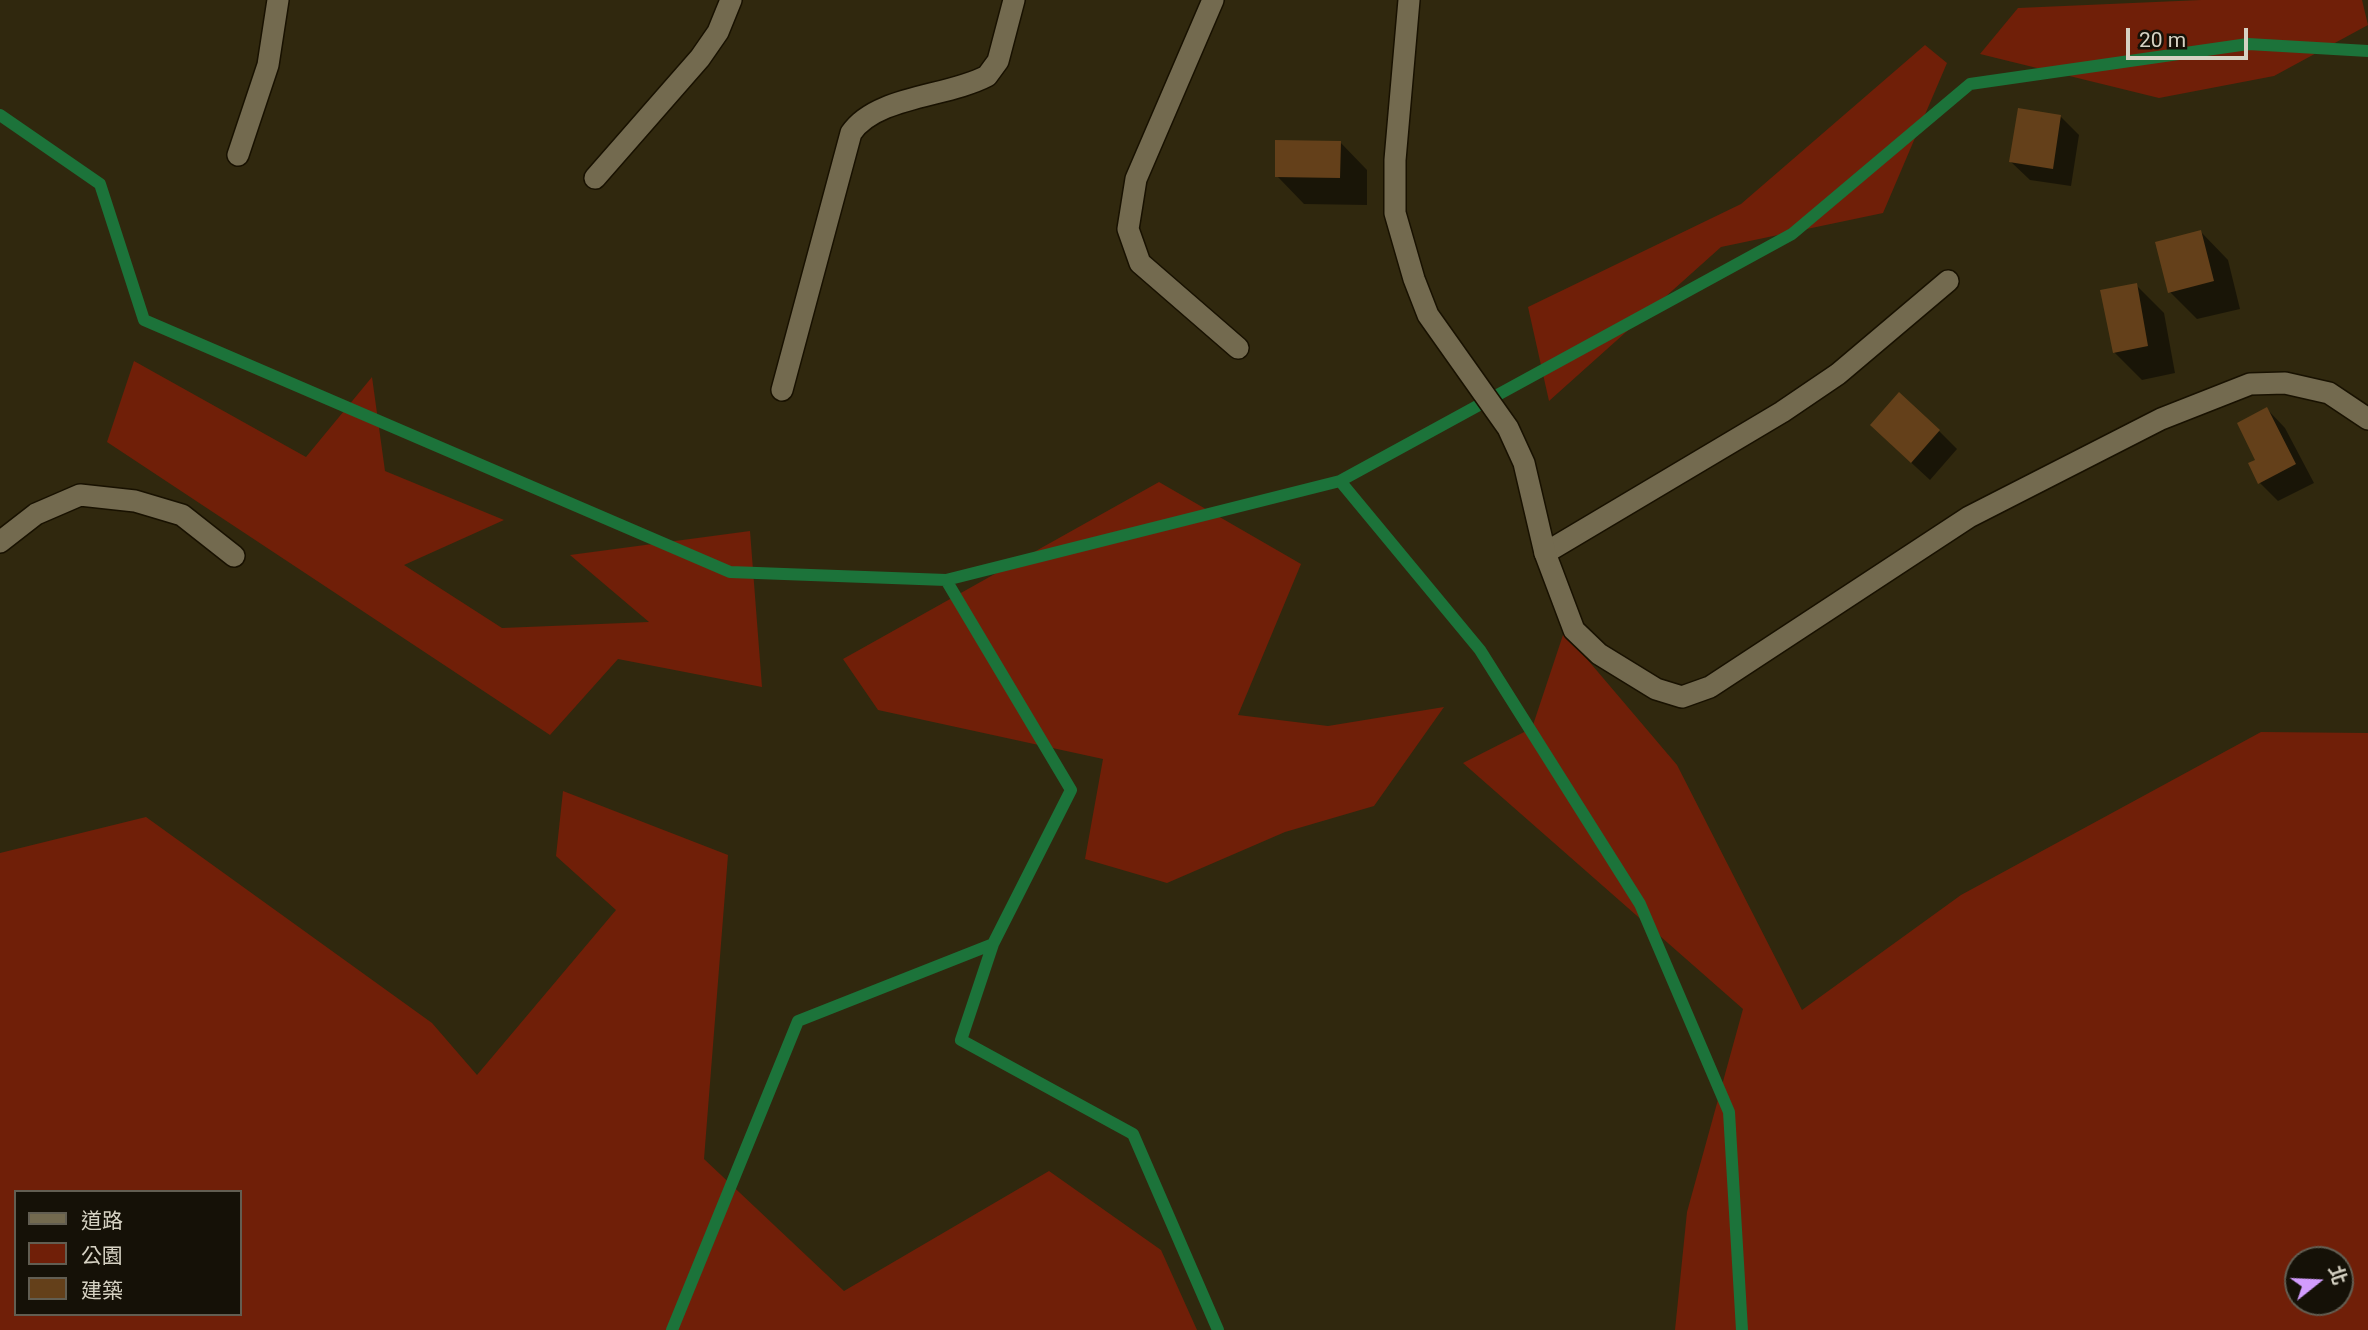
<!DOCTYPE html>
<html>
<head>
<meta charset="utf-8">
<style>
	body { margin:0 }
	#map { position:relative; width:2368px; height:1330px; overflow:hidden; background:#30280e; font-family:Roboto,"Noto Sans TC",sans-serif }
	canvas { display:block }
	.legend { position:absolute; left:14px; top:1190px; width:228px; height:126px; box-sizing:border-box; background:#151107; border:2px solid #625e52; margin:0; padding:9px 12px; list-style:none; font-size:21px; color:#d6d2c3 }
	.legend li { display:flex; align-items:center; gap:14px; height:35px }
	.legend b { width:35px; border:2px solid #625e52 }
	.north { position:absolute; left:2284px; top:1246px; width:70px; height:70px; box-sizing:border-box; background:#151107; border:2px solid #625e52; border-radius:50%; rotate:72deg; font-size:19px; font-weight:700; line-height:28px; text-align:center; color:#d6d2c3 }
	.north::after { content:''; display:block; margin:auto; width:24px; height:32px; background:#d29cfd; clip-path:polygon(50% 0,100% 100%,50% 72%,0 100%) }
	.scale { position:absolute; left:2126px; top:28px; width:122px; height:32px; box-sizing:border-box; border:4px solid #d6d2c3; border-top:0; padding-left:9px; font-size:21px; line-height:24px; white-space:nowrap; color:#d6d2c3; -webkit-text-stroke:5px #151107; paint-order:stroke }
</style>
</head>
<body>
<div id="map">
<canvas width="2368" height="1330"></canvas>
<ul class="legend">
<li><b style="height:9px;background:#736a4f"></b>道路</li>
<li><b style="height:19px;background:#701f08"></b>公園</li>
<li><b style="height:19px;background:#64401a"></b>建築</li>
</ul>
<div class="north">北</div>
<div class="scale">20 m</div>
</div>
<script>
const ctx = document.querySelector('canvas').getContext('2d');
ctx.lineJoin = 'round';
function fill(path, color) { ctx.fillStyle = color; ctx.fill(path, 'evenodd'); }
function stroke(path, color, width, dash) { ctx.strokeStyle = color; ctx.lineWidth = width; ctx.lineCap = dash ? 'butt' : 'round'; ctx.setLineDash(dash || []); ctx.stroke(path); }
fill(new Path2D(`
	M 2201,0 L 2362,0 L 2368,25 L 2274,76 L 2159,98 L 1980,54 L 2018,8 Z
	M 1925,45 L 1947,63 L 1883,213 L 1721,247 L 1549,401 L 1528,307 L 1741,204 Z
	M 134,361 L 306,457 L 372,377 L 385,471 L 504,520 L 404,565 L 502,628 L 649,622 L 570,555 L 750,531 L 762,687 L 618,659 L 550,735 L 107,442 Z
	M 1159,482 L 1301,564 L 1238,715 L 1328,726 L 1444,707 L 1374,806 L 1285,832 L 1167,883 L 1085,859 L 1103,759 L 878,710 L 843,659 Z
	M 1564,632 L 1677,765 L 1802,1010 L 1961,895 L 2261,732 L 2368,733 L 2368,1330 L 1675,1330 L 1687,1212 L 1743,1009 L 1463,763 L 1532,728 ZM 2298,1260 L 2340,1260 L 2340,1302 L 2298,1302 Z
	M 563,791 L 728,855 L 704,1159 L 844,1291 L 1049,1171 L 1161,1250 L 1197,1330 L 0,1330 L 0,853 L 146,817 L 432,1023 L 477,1075 L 616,910 L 556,856 ZM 16,1192 L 240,1192 L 240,1314 L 16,1314 Z`), '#701f08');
fill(new Path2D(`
	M 2060,116 L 2079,135 L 2071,186 L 2030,180 L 2011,162 Z
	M 1340,142 L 1367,170 L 1367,205 L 1304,204 L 1277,176 Z
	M 2201,232 L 2228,260 L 2240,309 L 2197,319 L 2170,292 Z
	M 2136,285 L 2164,313 L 2175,373 L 2142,380 L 2114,352 Z
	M 2267,409 L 2285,428 L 2314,483 L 2278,501 L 2260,483 L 2257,461 Z
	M 1939,431 L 1957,449 L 1930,480 L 1891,444 Z`), '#0007');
stroke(new Path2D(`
	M 0,115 L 100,184 L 144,320 L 730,572 L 946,580 L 1071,790 L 993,944 L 961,1040 L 1133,1134 L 1218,1330
	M 1340,481 L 1792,234 L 1970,84 L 2248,44 L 2368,51
	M 946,580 L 1340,481 L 1480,650 L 1640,904 L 1729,1112 L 1742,1330
	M 672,1330 L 798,1021 L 993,944`), '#1c733a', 12);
fill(new Path2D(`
	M 2018,108 L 2061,115 L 2053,169 L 2009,162 Z
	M 1275,140 L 1341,141 L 1340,178 L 1275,177 Z
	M 2201,230 L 2214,281 L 2168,293 L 2155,242 Z
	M 2137,283 L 2148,346 L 2113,353 L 2100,290 Z
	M 1899,392 L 1940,430 L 1911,463 L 1870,425 Z
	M 2267,407 L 2296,464 L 2258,484 L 2248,463 L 2255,460 L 2237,423 Z`), '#64401a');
const lane = new Path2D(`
	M 1213,0 L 1136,179 L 1128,229 L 1140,263 L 1238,348
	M 238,155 L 268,65 L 278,0
	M 595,178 L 700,58 L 718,32 L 731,0
	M 782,390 L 851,133 C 876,96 947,97 987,76 L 998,61 L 1014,0
	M 0,542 L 36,514 L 80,495 L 135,501 L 182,515 L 234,556
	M 1545,553 L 1782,412 L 1838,374 L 1948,281`);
const street = new Path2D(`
	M 1409,0 L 1395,160 L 1395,213 L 1414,279 L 1428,315 L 1508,428 L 1524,463 L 1545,553 L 1574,630 L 1599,654 L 1656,689 L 1682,697 L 1710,687 L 1969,517 L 2161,419 L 2250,384 L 2285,383 L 2329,393 L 2368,419`);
stroke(lane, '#181100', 24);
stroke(street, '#181100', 24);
stroke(lane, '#736a4f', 21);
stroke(street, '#736a4f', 21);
</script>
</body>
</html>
